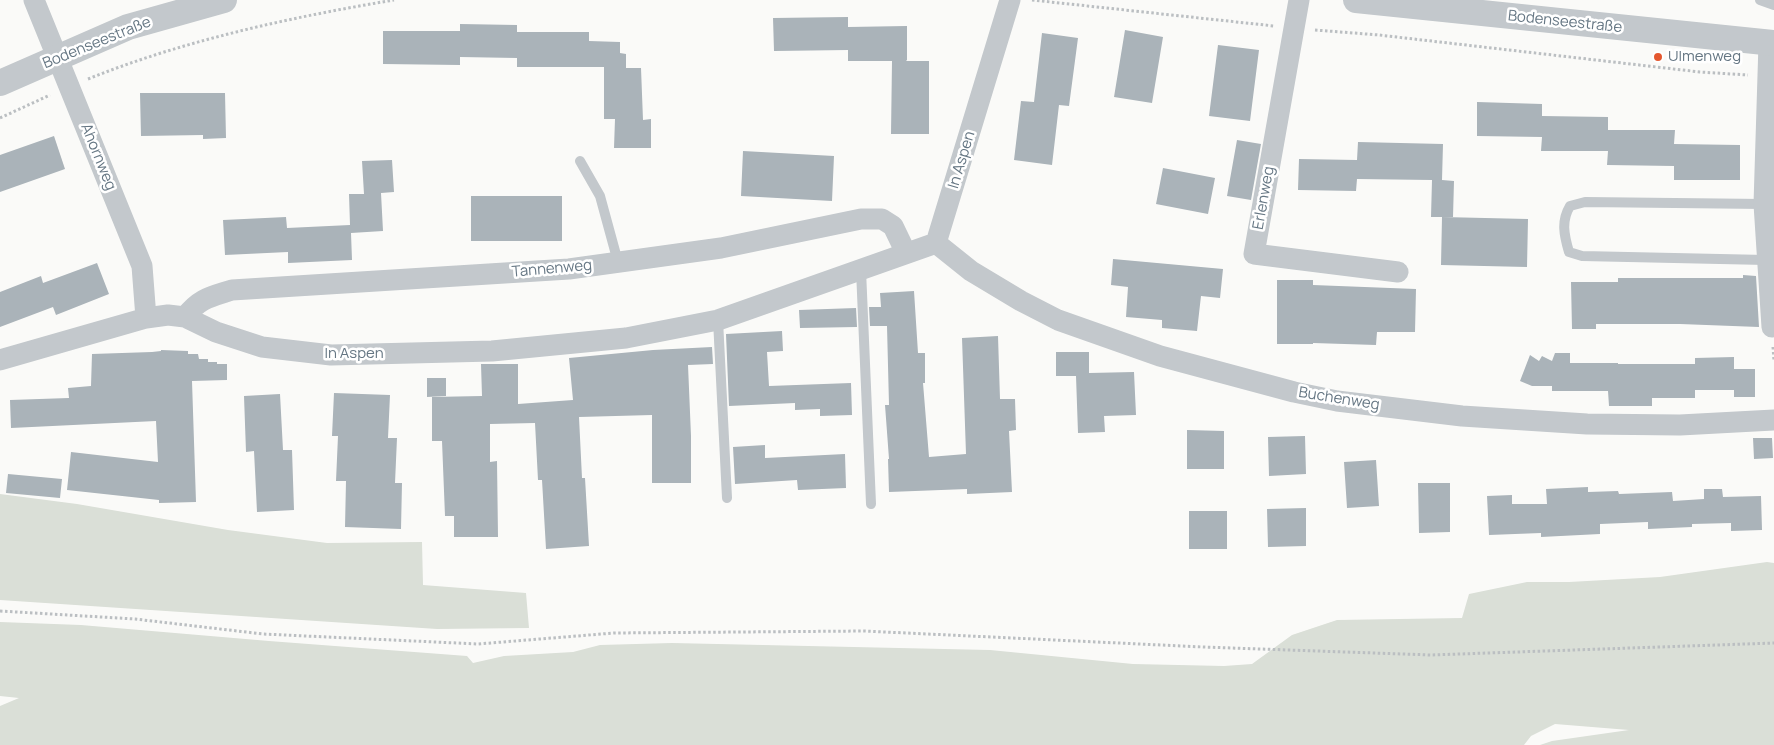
<!DOCTYPE html>
<html>
<head>
<meta charset="utf-8">
<style>
	body { margin:0 }
	canvas { display:block; background:#fafaf8 }
</style>
</head>
<body>
<canvas width="1774" height="745"></canvas>
<script>
const ctx = document.querySelector('canvas').getContext('2d');
ctx.lineJoin = 'round';
function fill(path, color) { ctx.fillStyle = color; ctx.fill(path, 'evenodd'); }
function stroke(path, color, width, dash) { ctx.strokeStyle = color; ctx.lineWidth = width; ctx.lineCap = dash ? 'butt' : 'round'; ctx.setLineDash(dash || []); ctx.stroke(path); }
function drawText(font, color, halo, rows, align = 'center') {
  ctx.font = font + ' Manrope,sans-serif'; ctx.lineWidth = 5; ctx.setLineDash([]); ctx.textBaseline = 'middle'; ctx.strokeStyle = halo; ctx.fillStyle = color; for (const [text, x, y, turn = 0] of rows) {
    ctx.save(); ctx.translate(x, y); ctx.rotate((+turn || 0) * Math.PI / 180); ctx.textAlign = isNaN(turn) ? turn : align; if (halo) ctx.strokeText(text, 0, 0); ctx.fillText(text, 0, 0); ctx.restore();
  }
}
fill(new Path2D(`
	M 0,494 L 77,504 L 228,530 L 327,543 L 422,542 L 423,585 L 526,593 L 529,628 L 437,629 L 0,600 Z
	M 1767,562 L 1774,563 L 1774,745 L 1540,745 L 1552,741 L 1629,730 L 1555,724 L 1531,736 L 1524,745 L 0,745 L 0,706 L 19,698 L 0,696 L 0,622 L 81,625 L 269,641 L 467,656 L 473,663 L 504,656 L 573,652 L 600,645 L 672,643 L 990,650 L 1133,664 L 1224,666 L 1252,664 L 1292,635 L 1337,620 L 1462,618 L 1469,594 L 1527,582 L 1569,582 L 1660,577 Z`), '#dadfd7');
fill(new Path2D(`
	M 848,17 L 848,27 L 907,26 L 907,60 L 906,61 L 929,61 L 929,134 L 891,134 L 892,61 L 848,61 L 848,50 L 774,51 L 773,18 Z
	M 460,24 L 517,25 L 517,32 L 589,32 L 589,41 L 620,42 L 620,53 L 626,54 L 626,68 L 641,68 L 643,120 L 651,119 L 651,148 L 614,148 L 615,119 L 604,119 L 604,67 L 517,67 L 517,58 L 460,57 L 460,65 L 383,64 L 383,31 L 460,31 Z
	M 1125,30 L 1163,37 L 1152,103 L 1114,97 Z
	M 1042,33 L 1078,38 L 1069,106 L 1059,105 L 1052,165 L 1014,160 L 1021,101 L 1034,102 Z
	M 1218,45 L 1259,50 L 1250,121 L 1209,116 Z
	M 140,93 L 225,93 L 226,138 L 203,139 L 203,135 L 141,136 Z
	M 1477,102 L 1542,104 L 1542,116 L 1608,117 L 1608,130 L 1675,130 L 1674,144 L 1740,145 L 1740,180 L 1674,180 L 1674,166 L 1607,165 L 1608,151 L 1541,151 L 1542,137 L 1477,136 Z
	M 54,136 L 65,169 L 0,192 L 0,155 Z
	M 1237,140 L 1261,144 L 1251,200 L 1227,196 Z
	M 1358,142 L 1443,144 L 1442,180 L 1454,181 L 1453,217 L 1431,217 L 1432,180 L 1357,179 L 1356,191 L 1298,190 L 1299,159 L 1357,160 Z
	M 743,151 L 834,156 L 832,201 L 741,196 Z
	M 392,160 L 394,192 L 381,193 L 383,231 L 351,233 L 352,260 L 288,263 L 288,252 L 225,255 L 223,220 L 286,217 L 287,228 L 350,225 L 349,194 L 364,194 L 362,161 Z
	M 1163,168 L 1215,178 L 1208,214 L 1156,204 Z
	M 471,196 L 562,196 L 562,241 L 471,241 Z
	M 1442,217 L 1528,219 L 1527,267 L 1441,265 Z
	M 1113,259 L 1223,269 L 1220,298 L 1201,296 L 1197,331 L 1162,328 L 1162,320 L 1126,317 L 1128,287 L 1111,285 Z
	M 97,263 L 109,294 L 56,315 L 53,307 L 0,327 L 0,292 L 41,276 L 43,283 Z
	M 1743,275 L 1756,276 L 1759,327 L 1680,324 L 1596,324 L 1596,329 L 1572,329 L 1571,282 L 1618,282 L 1618,278 L 1743,278 Z
	M 1277,280 L 1313,280 L 1313,285 L 1416,289 L 1415,332 L 1377,332 L 1376,345 L 1313,343 L 1313,344 L 1277,344 Z
	M 914,291 L 918,353 L 925,353 L 925,383 L 923,383 L 929,457 L 966,454 L 962,338 L 998,336 L 1000,399 L 1015,399 L 1016,430 L 1009,431 L 1012,492 L 967,494 L 967,489 L 889,492 L 888,459 L 889,459 L 885,405 L 889,405 L 887,326 L 870,326 L 869,307 L 881,307 L 880,293 Z
	M 856,308 L 857,327 L 800,328 L 799,310 Z
	M 782,331 L 783,351 L 767,352 L 769,386 L 851,383 L 852,415 L 820,416 L 820,409 L 795,410 L 795,403 L 729,406 L 726,334 Z
	M 712,347 L 713,364 L 688,365 L 691,436 L 691,483 L 652,483 L 652,415 L 579,417 L 582,478 L 585,478 L 589,546 L 546,549 L 542,480 L 538,480 L 535,423 L 490,424 L 490,462 L 497,461 L 498,537 L 454,537 L 454,516 L 445,516 L 442,441 L 432,441 L 432,397 L 482,396 L 481,364 L 518,364 L 518,404 L 573,400 L 569,358 L 653,350 Z
	M 161,350 L 188,351 L 188,354 L 198,354 L 199,359 L 208,359 L 208,362 L 217,362 L 217,364 L 227,364 L 227,380 L 192,381 L 196,502 L 159,503 L 159,500 L 67,490 L 71,452 L 158,462 L 156,421 L 11,428 L 10,400 L 69,398 L 68,388 L 91,386 L 92,354 L 152,352 L 161,351 Z
	M 1056,352 L 1089,352 L 1089,373 L 1134,372 L 1136,415 L 1104,416 L 1105,432 L 1078,433 L 1076,376 L 1056,376 Z
	M 1555,353 L 1570,353 L 1570,363 L 1618,363 L 1618,364 L 1695,364 L 1695,358 L 1734,357 L 1734,369 L 1755,369 L 1755,397 L 1734,397 L 1734,390 L 1695,390 L 1695,398 L 1652,398 L 1652,406 L 1609,406 L 1608,391 L 1552,391 L 1552,386 L 1532,386 L 1520,381 L 1530,355 L 1539,361 L 1542,356 L 1552,361 Z
	M 427,378 L 446,378 L 446,396 L 427,397 Z
	M 334,393 L 390,395 L 388,438 L 397,438 L 395,483 L 402,483 L 401,529 L 345,527 L 346,481 L 336,481 L 338,436 L 332,436 Z
	M 280,394 L 283,450 L 292,450 L 294,510 L 257,512 L 254,451 L 246,452 L 244,396 Z
	M 1187,430 L 1224,431 L 1224,469 L 1187,469 Z
	M 1305,436 L 1306,474 L 1269,476 L 1268,437 Z
	M 1753,438 L 1772,438 L 1773,458 L 1754,459 Z
	M 765,445 L 765,458 L 845,454 L 846,488 L 798,490 L 797,480 L 735,484 L 733,447 Z
	M 1376,460 L 1379,506 L 1347,508 L 1344,462 Z
	M 8,474 L 62,479 L 60,498 L 6,493 Z
	M 1418,483 L 1450,483 L 1450,532 L 1419,533 Z
	M 1588,487 L 1588,492 L 1618,491 L 1619,494 L 1672,492 L 1673,501 L 1704,499 L 1704,489 L 1722,489 L 1723,497 L 1761,496 L 1762,530 L 1731,531 L 1731,523 L 1692,524 L 1692,527 L 1648,529 L 1648,522 L 1600,524 L 1600,534 L 1541,537 L 1541,533 L 1489,535 L 1487,496 L 1512,495 L 1512,504 L 1547,504 L 1546,489 Z
	M 1306,508 L 1306,546 L 1268,547 L 1267,509 Z
	M 1189,511 L 1227,511 L 1227,549 L 1189,549 Z`), '#aab3b9');
stroke(new Path2D(`
	M 1032,0 L 1274,26
	M 1315,30 L 1379,35 L 1700,72 L 1748,75
	M 88,79 C 185,40 292,17 394,0
	M 0,118 L 50,95
	M 1773,347 L 1774,361
	M 0,611 L 135,619 L 263,634 L 478,644 L 614,633 L 864,631 L 1203,647 L 1431,655 L 1774,643`), '#bbbfc2', 3, [2.5, 2.5]);
stroke(new Path2D(`
	M 1760,0 L 1774,5
	M 580,161 L 600,196 L 618,262
	M 1764,204 L 1585,202 L 1570,206 C 1561,221 1564,235 1569,252 L 1582,256 L 1766,260
	M 861,270 L 871,504
	M 718,320 L 727,498`), '#c3c8cc', 10);
stroke(new Path2D(`
	M 34,0 L 142,266 L 146,318
	M 1299,0 L 1254,254 L 1398,272
	M 1769,43 L 1764,204 L 1772,327
	M 936,243 L 971,271 L 1021,301 L 1058,320 L 1160,356 L 1294,392 L 1337,401 L 1462,416 L 1587,424 L 1680,425 L 1774,420
	M 185,317 C 200,298 210,297 232,290 L 569,269 L 721,248 L 861,219 L 882,219 L 893,226 L 906,253
	M 0,360 L 146,318 L 168,315 L 185,317 L 216,332 L 262,347 L 331,355 L 492,351 L 626,338 L 718,320 L 936,243 L 1010,0`), '#c3c8cc', 21);
stroke(new Path2D(`
	M 1356,0 L 1774,43
	M 0,83 L 128,27 L 224,0`), '#c3c8cc', 26);
for (const [x, y, r, color] of [
	[1658,57,5,"#e4572e"]
]) { const dot = new Path2D(); dot.arc(x, y, r, 0, 2 * Math.PI); ctx.fillStyle = color; ctx.fill(dot); stroke(dot, '#fff', 2); }
drawText('15px', '#657683', '#fff', [
	["Bodenseestraße",1565,22,6],
	["Bodenseestraße",97,43,-22],
	["Ahornweg",98,157,68],
	["In Aspen",962,160,-73],
	["Erlenweg",1264,198,-80],
	["Tannenweg",552,269,-5],
	["In Aspen",354,354],
	["Buchenweg",1339,399,9]
]);
drawText('15px', '#657683', '#fff', [
	["Ulmenweg",1668,57]
], 'left');
</script>
</body>
</html>
